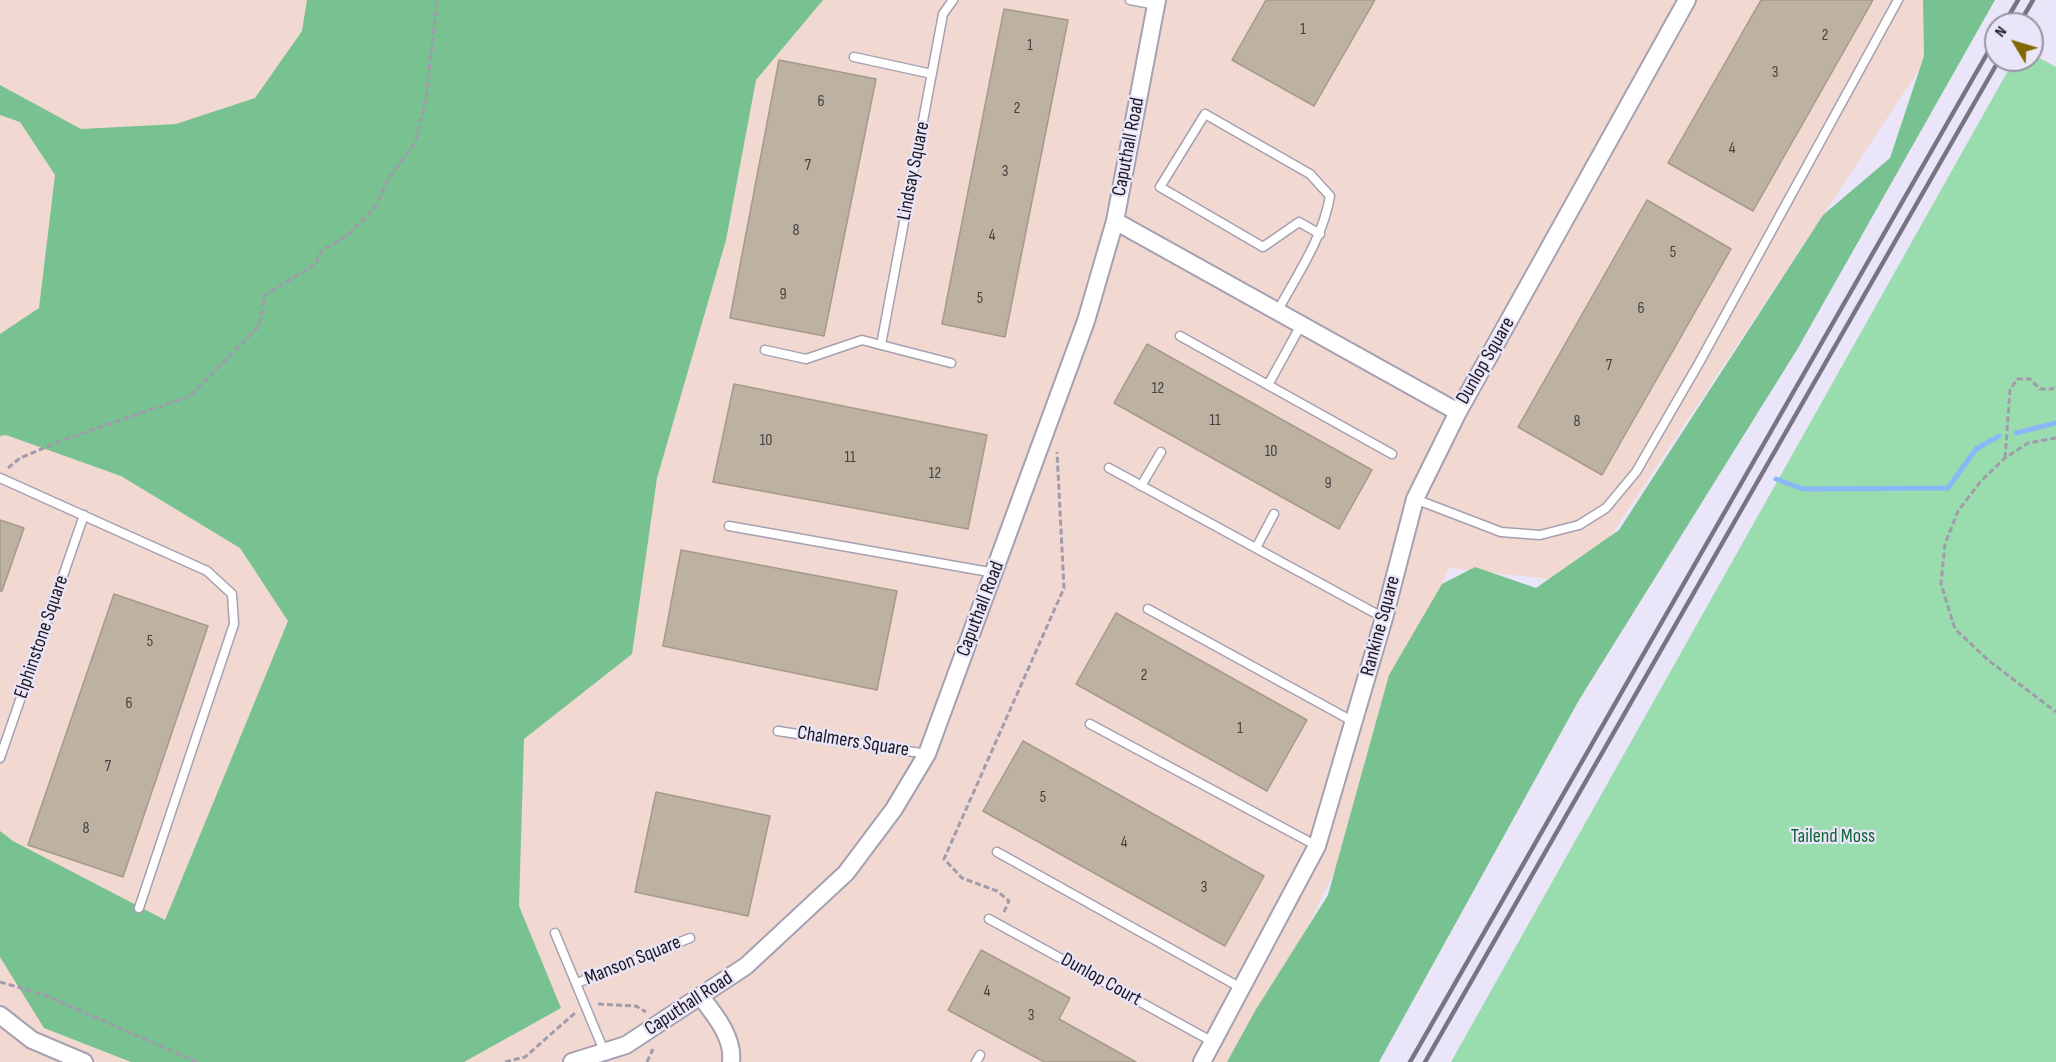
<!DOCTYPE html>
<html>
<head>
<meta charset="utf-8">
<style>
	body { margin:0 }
	#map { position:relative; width:2056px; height:1062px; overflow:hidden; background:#eae5f8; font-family:"Sofia Sans Condensed",sans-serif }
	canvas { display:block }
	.north { position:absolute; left:1984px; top:12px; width:60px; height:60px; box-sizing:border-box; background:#eae5f8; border:2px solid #9894a2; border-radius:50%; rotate:308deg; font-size:16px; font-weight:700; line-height:24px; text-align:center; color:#1c1a21 }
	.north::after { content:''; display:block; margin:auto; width:21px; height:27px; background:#816a03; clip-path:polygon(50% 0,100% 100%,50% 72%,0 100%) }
</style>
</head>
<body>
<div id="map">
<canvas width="2056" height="1062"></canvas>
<div class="north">N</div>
</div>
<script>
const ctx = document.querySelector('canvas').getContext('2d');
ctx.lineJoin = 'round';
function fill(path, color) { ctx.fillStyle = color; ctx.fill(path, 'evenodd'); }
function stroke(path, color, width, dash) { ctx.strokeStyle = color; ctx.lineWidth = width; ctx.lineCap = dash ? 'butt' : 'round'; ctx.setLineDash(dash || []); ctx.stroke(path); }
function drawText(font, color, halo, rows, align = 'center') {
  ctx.font = font + ' "Sofia Sans Condensed",sans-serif'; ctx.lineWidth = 4.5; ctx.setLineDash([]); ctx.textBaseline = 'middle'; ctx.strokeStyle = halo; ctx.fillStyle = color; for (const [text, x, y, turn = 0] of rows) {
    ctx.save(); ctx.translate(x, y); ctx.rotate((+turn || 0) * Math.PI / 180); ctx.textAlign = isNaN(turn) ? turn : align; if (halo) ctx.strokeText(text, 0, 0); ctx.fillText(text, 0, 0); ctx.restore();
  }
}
fill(new Path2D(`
	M 0,0 L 1965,0 L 1589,569 L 1549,579 L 1448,568 L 1343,855 L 1240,1062 L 0,1062 Z`), '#f1d8d0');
fill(new Path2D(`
	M 2032,54 L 2056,67 L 2056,1062 L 1451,1062 L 2014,60 L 2032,60 Z`), '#99dcae');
fill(new Path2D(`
	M 307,0 L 823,0 L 756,80 L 726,240 L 657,478 L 632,654 L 524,739 L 519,906 L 561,1008 L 464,1062 L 131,1062 L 44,1028 L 0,957 L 0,831 L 13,841 L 165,920 L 288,621 L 240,548 L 121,476 L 6,435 L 0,436 L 0,334 L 39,308 L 55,175 L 20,122 L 0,115 L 0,85 L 81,129 L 176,124 L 255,98 L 302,31 Z
	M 1923,0 L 1995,0 L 1798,348 L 1579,700 L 1379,1062 L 1227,1062 L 1255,1011 L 1328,895 L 1389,675 L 1442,584 L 1475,567 L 1536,588 L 1619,530 L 1823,215 L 1890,158 L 1924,56 Z`), '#77c290');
stroke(new Path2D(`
	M 2016,433 L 2056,423
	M 1776,479 L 1803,489 L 1948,488 L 1976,449 L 1999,436`), '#8bb7f7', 5);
const building = new Path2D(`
	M 1266,0 L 1375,0 L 1314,106 L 1232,60 Z
	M 1761,0 L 1873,0 L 1753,211 L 1668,163 Z
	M 1004,9 L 1068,20 L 1005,337 L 942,324 Z
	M 779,60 L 876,79 L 824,336 L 730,318 Z
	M 1647,200 L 1731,249 L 1602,475 L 1518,427 Z
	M 1147,344 L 1372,470 L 1339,529 L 1114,403 Z
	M 734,384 L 987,435 L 968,529 L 713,482 Z
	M 0,520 L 24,528 L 2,591 L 0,591 Z
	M 681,550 L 897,591 L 877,690 L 663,646 Z
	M 114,594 L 208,626 L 123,877 L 28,845 Z
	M 1116,613 L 1307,720 L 1267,791 L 1076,684 Z
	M 1023,741 L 1264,876 L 1225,946 L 983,811 Z
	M 656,792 L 770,816 L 748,916 L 635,892 Z
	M 981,950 L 1070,998 L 1059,1019 L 1136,1062 L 1044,1062 L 948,1010 Z`);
fill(building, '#bdb2a1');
stroke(building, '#a59a8a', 1.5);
const service = new Path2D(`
	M 1130,0 L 1156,5
	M 854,57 L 932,74
	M 1277,312 C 1297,275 1323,238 1330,196 L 1310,174 L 1205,114 L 1160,187 L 1263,247 L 1299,222 L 1320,234
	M 1180,336 L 1392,454
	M 881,345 L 951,363
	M 765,350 L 806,359 L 862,340 L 881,345 L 943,14 L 953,0
	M 1268,385 L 1301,325
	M 1109,468 L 1384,618
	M 0,478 L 207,571 L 232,594 L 234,624 L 139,908
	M 1141,486 L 1161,452
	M 1415,499 L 1501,532 L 1540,535 L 1579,525 L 1606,508 L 1636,472 L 1699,363 L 1898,0
	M 729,526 L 995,573
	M 1256,548 L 1274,514
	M 1148,609 L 1354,722
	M 1090,724 L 1317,846
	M 778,731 L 927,754
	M 0,758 L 84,515
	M 997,852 L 1243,989
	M 989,919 L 1213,1042
	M 555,933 L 604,1051
	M 577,983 L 690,938
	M 976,1062 L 980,1055`);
const minor = new Path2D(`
	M 1115,221 L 1458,412
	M 701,997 C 715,1015 734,1038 731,1062
	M 0,1015 L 32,1040 L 84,1062
	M 572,1062 L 626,1045 L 746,966 L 846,873 L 894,809 L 927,754 L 1086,321 L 1115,221 L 1157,0
	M 1202,1062 L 1317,846 L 1384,618 L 1415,499 L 1458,412 L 1687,0`);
stroke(service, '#a5a0b2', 11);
stroke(minor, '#a5a0b2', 20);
stroke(new Path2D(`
	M 2056,438 L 2028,443 L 2005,458 L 1981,481 L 1958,511 L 1945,544 L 1941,584 L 1955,629 L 1988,660 L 2056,712
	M 2005,458 L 2010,390 L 2017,379 L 2030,379 L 2040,389 L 2052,389 L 2056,386
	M 8,468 L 20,458 L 63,440 L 190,396 L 259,326 L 265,295 L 316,264 L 321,251 L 348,235 L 376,206 L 388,179 L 415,143 L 426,99 L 437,0
	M 1004,912 L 1009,901 L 997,891 L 962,878 L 944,859 L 1064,588 L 1057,452
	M 0,982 L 42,994 L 197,1062
	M 598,1004 L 636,1006 L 646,1012
	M 505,1062 L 525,1057 L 576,1012
	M 647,1062 L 653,1049`), '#a09cab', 3, [6, 3]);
stroke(service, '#fff', 8);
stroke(minor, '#fff', 16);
stroke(new Path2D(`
	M 2004,24 L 2018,0
	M 2019,24 L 2033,0
	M 1410,1062 L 1996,38
	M 1425,1062 L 1999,60`), '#787581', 4.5);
drawText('16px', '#444041', null, [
	["1",1303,30],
	["2",1825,36],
	["1",1030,46],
	["3",1775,73],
	["6",821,102],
	["2",1017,109],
	["4",1732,149],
	["7",808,166],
	["3",1005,172],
	["8",796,231],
	["4",992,236],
	["5",1673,253],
	["9",783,295],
	["5",980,299],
	["6",1641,309],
	["7",1609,366],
	["12",1158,389],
	["11",1215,421],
	["8",1577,422],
	["10",766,441],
	["10",1271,452],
	["11",850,458],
	["12",935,474],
	["9",1328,484],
	["5",150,642],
	["2",1144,676],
	["6",129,704],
	["1",1240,729],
	["7",108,767],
	["5",1043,798],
	["8",86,829],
	["4",1124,843],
	["3",1204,888],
	["4",987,992],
	["3",1031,1016]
]);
drawText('20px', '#1c1a21', '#eae5f8', [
	["Caputhall Road",1129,147,-79],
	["Lindsay Square",914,171,-79],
	["Dunlop Square",1486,361,-60],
	["Caputhall Road",981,609,-69],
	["Rankine Square",1381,626,-75],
	["Elphinstone Square",42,637,-71],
	["Chalmers Square",853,742,9],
	["Manson Square",633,961,-22],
	["Dunlop Court",1101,980,29],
	["Caputhall Road",689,1004,-33]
]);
drawText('20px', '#0f6639', '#eae5f8', [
	["Tailend Moss",1833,837]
]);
</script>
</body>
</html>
